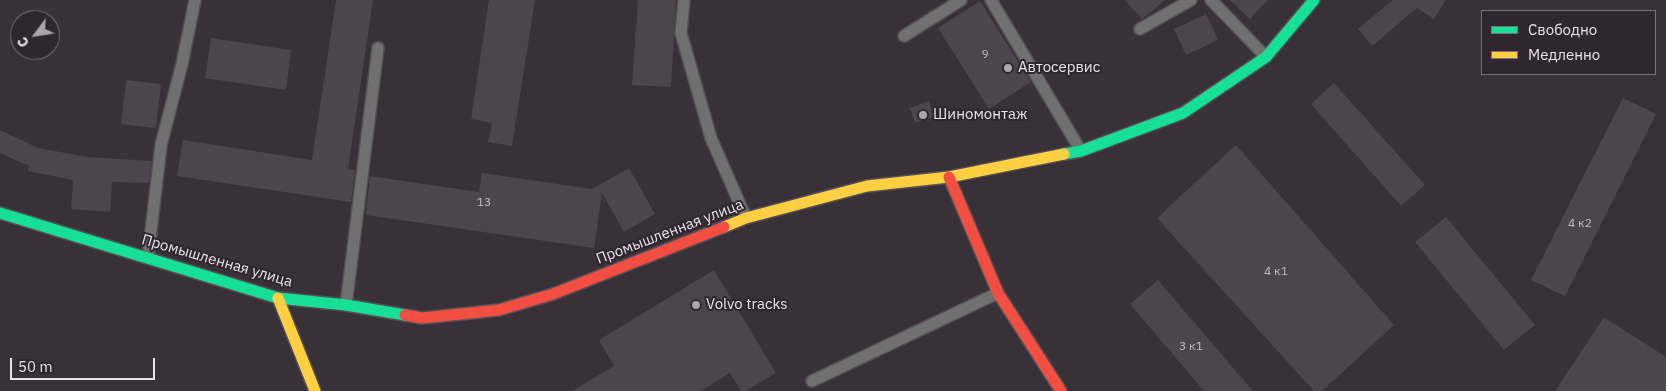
<!DOCTYPE html>
<html>
<head>
<meta charset="utf-8">
<style>
	body { margin:0 }
	#map { position:relative; width:1666px; height:391px; overflow:hidden; background:#383238; font-family:"IBM Plex Sans",sans-serif }
	canvas { display:block }
	.legend { position:absolute; left:1481px; top:10px; width:175px; height:65px; box-sizing:border-box; background:#302630; border:1px solid #7a727a; margin:0; padding:6px 9px; list-style:none; font-size:15px; color:#eae3ea }
	.legend li { display:flex; align-items:center; gap:10px; height:25px }
	.legend b { width:25px; border:1px solid #7a727a }
	.north { position:absolute; left:10px; top:10px; width:50px; height:50px; box-sizing:border-box; background:#302630; border:1px solid #7a727a; border-radius:50%; rotate:239deg; font-size:14px; font-weight:700; line-height:20px; text-align:center; color:#eae3ea }
	.north::after { content:''; display:block; margin:auto; width:18px; height:22px; background:#aca5ac; clip-path:polygon(50% 0,100% 100%,50% 72%,0 100%) }
	.scale { position:absolute; left:10px; top:358px; width:145px; height:22px; box-sizing:border-box; border:2px solid #eae3ea; border-top:0; padding-left:6px; font-size:15px; line-height:18px; white-space:nowrap; color:#eae3ea; -webkit-text-stroke:4px #302630; paint-order:stroke }
</style>
</head>
<body>
<div id="map">
<canvas width="1666" height="391"></canvas>
<ul class="legend">
<li><b style="height:6px;background:#16e098"></b>Свободно</li>
<li><b style="height:6px;background:#ffcf43"></b>Медленно</li>
</ul>
<div class="north">С</div>
<div class="scale">50 m</div>
</div>
<script>
const ctx = document.querySelector('canvas').getContext('2d');
ctx.lineJoin = 'round';
function fill(path, color) { ctx.fillStyle = color; ctx.fill(path, 'evenodd'); }
function stroke(path, color, width, dash) { ctx.strokeStyle = color; ctx.lineWidth = width; ctx.lineCap = dash ? 'butt' : 'round'; ctx.setLineDash(dash || []); ctx.stroke(path); }
function drawText(font, color, halo, rows, align = 'center') {
  ctx.font = font + ' "IBM Plex Sans",sans-serif'; ctx.lineWidth = 4; ctx.setLineDash([]); ctx.textBaseline = 'middle'; ctx.strokeStyle = halo; ctx.fillStyle = color; for (const [text, x, y, turn = 0] of rows) {
    ctx.save(); ctx.translate(x, y); ctx.rotate((+turn || 0) * Math.PI / 180); ctx.textAlign = isNaN(turn) ? turn : align; if (halo) ctx.strokeText(text, 0, 0); ctx.fillText(text, 0, 0); ctx.restore();
  }
}
fill(new Path2D(`
	M 336,0 L 373,0 L 348,169 L 355,170 L 351,202 L 177,176 L 183,140 L 312,160 Z
	M 489,0 L 535,0 L 512,146 L 488,142 L 492,123 L 471,119 Z
	M 638,0 L 676,0 L 671,87 L 632,85 Z
	M 1125,0 L 1165,0 L 1142,19 Z
	M 1230,0 L 1268,0 L 1250,19 Z
	M 1393,0 L 1446,0 L 1434,19 L 1417,8 L 1372,46 L 1358,29 Z
	M 980,1 L 1031,82 L 989,109 L 938,28 Z
	M 1206,14 L 1218,40 L 1186,55 L 1174,29 Z
	M 211,38 L 291,50 L 286,90 L 205,78 Z
	M 126,80 L 161,84 L 156,128 L 121,124 Z
	M 1334,83 L 1425,185 L 1401,206 L 1311,104 Z
	M 1623,98 L 1656,114 L 1565,296 L 1531,280 Z
	M 929,101 L 934,117 L 915,123 L 910,108 Z
	M 0,130 L 38,148 L 88,157 L 152,161 L 149,183 L 112,182 L 110,212 L 71,209 L 73,180 L 28,171 L 29,166 L 0,153 Z
	M 1236,145 L 1394,325 L 1322,391 L 1314,391 L 1157,218 Z
	M 629,168 L 655,214 L 624,232 L 602,193 L 594,248 L 366,215 L 370,176 L 479,192 L 482,173 L 592,189 Z
	M 1446,217 L 1535,325 L 1504,350 L 1415,242 Z
	M 714,270 L 776,373 L 746,391 L 741,391 L 730,373 L 701,391 L 572,391 L 614,366 L 599,340 Z
	M 1158,280 L 1253,391 L 1204,391 L 1130,304 Z
	M 1604,317 L 1666,357 L 1666,391 L 1555,391 Z`), '#4b464b');
const lane = new Path2D(`
	M 684,0 L 681,33 L 711,138 L 746,218
	M 991,0 L 1081,151
	M 1211,0 L 1266,57
	M 1140,29 L 1191,0
	M 904,36 L 961,0
	M 148,257 L 161,145 L 182,64 L 195,0
	M 346,305 L 378,48
	M 812,381 L 998,293`);
const fast = new Path2D(`
	M 1064,154 L 1081,151 L 1183,113 L 1266,57 L 1314,0
	M 0,213 L 278,298 L 346,305 L 405,315`);
const slow = new Path2D(`
	M 724,227 L 746,218 L 867,186 L 949,177 L 1064,154
	M 278,298 L 315,391`);
const jam = new Path2D(`
	M 949,177 L 998,293 L 1061,391
	M 405,315 L 422,318 L 499,310 L 553,294 L 724,227`);
stroke(lane, '#544f54', 14);
stroke(fast, '#544f54', 14);
stroke(slow, '#544f54', 14);
stroke(jam, '#544f54', 14);
stroke(lane, '#6f706f', 11);
stroke(fast, '#16e098', 11);
stroke(slow, '#ffcf43', 11);
stroke(jam, '#f24e42', 11);
for (const [x, y, r, color] of [
	[1008,68,5,"#aca5ac"],
	[923,115,5,"#aca5ac"],
	[696,305,5,"#aca5ac"]
]) { const dot = new Path2D(); dot.arc(x, y, r, 0, 2 * Math.PI); ctx.fillStyle = color; ctx.fill(dot); stroke(dot, '#302630', 2); }
drawText('12px', '#c2bcc2', null, [
	["9",985,55],
	["13",484,203],
	["4 к2",1580,224],
	["4 к1",1276,272],
	["3 к1",1191,347]
]);
drawText('15px', '#eae3ea', '#302630', [
	["Автосервис",1018,68],
	["Шиномонтаж",933,115],
	["Volvo tracks",706,305]
], 'left');
drawText('15px', '#eae3ea', '#302630', [
	["Промышленная улица",670,232,-21],
	["Промышленная улица",217,261,16]
]);
</script>
</body>
</html>
